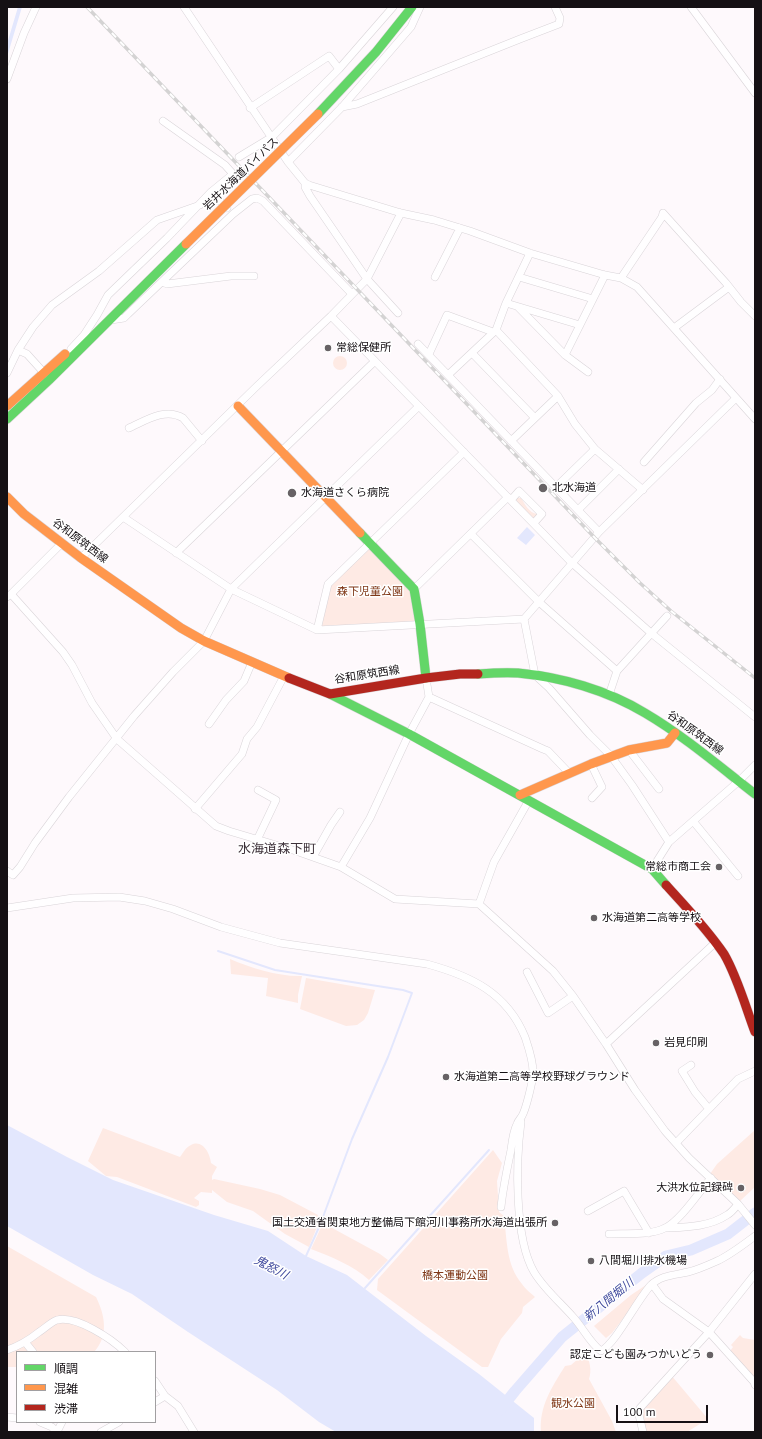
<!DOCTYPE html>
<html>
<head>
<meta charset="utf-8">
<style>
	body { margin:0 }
	#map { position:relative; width:762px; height:1439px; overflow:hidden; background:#fef9fc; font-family:"PT Sans","Noto Sans JP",sans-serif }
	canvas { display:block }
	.frame { position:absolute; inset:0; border:8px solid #151014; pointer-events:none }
	.legend { position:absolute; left:16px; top:1351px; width:140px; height:72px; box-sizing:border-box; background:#fff; border:1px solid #a19fa1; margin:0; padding:5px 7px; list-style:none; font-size:12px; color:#151014 }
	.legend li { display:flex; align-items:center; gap:8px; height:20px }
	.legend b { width:20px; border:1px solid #a19fa1 }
	.scale { position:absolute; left:616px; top:1405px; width:92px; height:18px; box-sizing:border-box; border:2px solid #151014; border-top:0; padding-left:5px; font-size:12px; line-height:14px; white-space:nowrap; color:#151014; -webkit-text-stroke:3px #fff; paint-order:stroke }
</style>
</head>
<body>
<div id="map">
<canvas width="762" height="1439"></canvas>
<div class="frame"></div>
<ul class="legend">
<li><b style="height:5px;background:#63d668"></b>順調</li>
<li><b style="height:5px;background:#ff974d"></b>混雑</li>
<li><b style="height:5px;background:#b3261e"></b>渋滞</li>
</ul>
<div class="scale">100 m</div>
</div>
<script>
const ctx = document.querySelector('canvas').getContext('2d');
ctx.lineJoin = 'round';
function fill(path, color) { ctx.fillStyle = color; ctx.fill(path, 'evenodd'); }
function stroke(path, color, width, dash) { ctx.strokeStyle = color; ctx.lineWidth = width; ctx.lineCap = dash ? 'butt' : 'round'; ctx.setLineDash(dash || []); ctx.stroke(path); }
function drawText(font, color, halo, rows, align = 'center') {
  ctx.font = font + ' "PT Sans","Noto Sans JP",sans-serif'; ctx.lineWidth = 3; ctx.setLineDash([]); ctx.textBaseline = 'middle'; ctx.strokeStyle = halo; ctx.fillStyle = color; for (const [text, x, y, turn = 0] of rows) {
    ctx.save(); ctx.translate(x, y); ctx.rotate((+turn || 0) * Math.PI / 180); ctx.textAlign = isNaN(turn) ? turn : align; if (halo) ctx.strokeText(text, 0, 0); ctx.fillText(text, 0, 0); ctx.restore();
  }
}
fill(new Path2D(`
	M333 363a7 7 0 1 1 14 0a7 7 0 1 1-14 0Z
	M 517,498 L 521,498 C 525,504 529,513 537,514 L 537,516 L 533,519 L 516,502 Z
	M 370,547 L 409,586 L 415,622 L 322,626 L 329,587 Z
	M 230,959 C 251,968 280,977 302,976 L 298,995 L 298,1003 L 266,996 L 268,978 L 231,974 Z
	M 306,978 L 375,990 L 368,1013 L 364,1020 L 357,1025 L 346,1026 L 300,1009 Z
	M 103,1128 L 180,1157 C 183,1153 186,1147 191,1145 C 203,1139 210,1154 211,1163 L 217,1167 L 212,1176 L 212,1180 L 214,1179 L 260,1189 L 280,1195 L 318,1215 L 316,1221 L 319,1222 L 309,1247 L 285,1234 L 253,1211 L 227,1202 L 212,1190 L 212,1193 L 201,1192 L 194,1198 L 199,1201 L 199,1205 L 196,1207 L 117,1177 L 106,1176 L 88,1161 Z
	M 755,1130 L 755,1187 L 739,1202 L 710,1174 L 717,1164 Z
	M 493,1150 L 502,1163 L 497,1181 L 499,1212 L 504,1216 C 507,1240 506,1265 522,1284 C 525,1289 531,1293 535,1297 L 523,1307 L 522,1313 L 501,1339 L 488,1367 L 482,1367 L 377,1290 L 378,1279 Z
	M 323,1223 L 380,1254 L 388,1260 L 369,1280 C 353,1265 331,1257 311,1249 Z
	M 7,1246 L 96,1297 C 105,1315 109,1336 94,1352 L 17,1352 L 17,1367 L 7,1367 Z
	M 652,1281 L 612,1333 L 606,1338 L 594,1326 L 631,1295 Z
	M 740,1335 L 743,1338 L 755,1340 L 755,1380 L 730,1351 L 733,1347 L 731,1345 Z
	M 585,1353 C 590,1360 592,1371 589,1379 L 612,1421 L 616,1432 L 541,1432 C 539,1406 552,1387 565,1366 L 571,1365 Z
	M 671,1375 L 708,1419 L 687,1432 L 646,1432 L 641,1410 Z`), '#feeae4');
fill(new Path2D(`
	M 18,7 L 22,7 L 7,57 L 7,44 Z
	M 527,527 L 535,535 L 526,545 L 517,538 Z
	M 7,1125 L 67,1157 L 113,1180 L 214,1215 L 268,1231 L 306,1256 L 347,1275 L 426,1336 L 479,1374 L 534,1418 L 534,1432 L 336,1432 L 319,1422 L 277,1390 L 188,1332 L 132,1294 L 93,1275 L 7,1226 Z`), '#e3e7fd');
stroke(new Path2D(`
	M 218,951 L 275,970 L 403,990 L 412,993 L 388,1057 L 352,1139 L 320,1225 L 306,1256
	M 365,1288 L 489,1150`), '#e3e7fd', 2);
stroke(new Path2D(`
	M 500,1410 L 515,1391 L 562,1337 L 642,1273 L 666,1256 L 691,1250 L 728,1234 L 755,1213`), '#e3e7fd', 11);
const street = new Path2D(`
	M 184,7 L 288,162 L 305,183 L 309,185 L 401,213 L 434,220 L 470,231 L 530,253 L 605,275 L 621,278 L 637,287 L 646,297 L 755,419
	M 691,7 L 755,93
	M 7,79 L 24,33 L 36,7
	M 342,107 L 357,104 L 520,39 L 559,24 L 560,18 L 555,7
	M 250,108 L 329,56 L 339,69
	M 163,121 L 225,165 L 233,174 L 211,192
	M 239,157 L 272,137 L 339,69 L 393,7
	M 288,162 L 342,107 L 411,27 L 420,7
	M 305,183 L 305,187 L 310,196 L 367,279 L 398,313
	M 435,277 L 460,228
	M 519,277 L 593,299
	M 621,278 L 662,217 L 663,213 L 726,283 L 741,302 L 755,316
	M 163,282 L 167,284 L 231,276 L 254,276
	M 506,303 L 580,325
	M 518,307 L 565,355 L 588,372
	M 331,316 L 572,563 L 651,633 L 755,717
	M 111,320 L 124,318 L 128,314 L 233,214 L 252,199 L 257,198 L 263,201 L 352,294
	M 674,328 L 729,287
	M 496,330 L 558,396 L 575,424 L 595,449 L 643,490
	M 418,344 L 599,532
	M 71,349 L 84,335 L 97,315 L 108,295 L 167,238 L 211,192 L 227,208
	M 18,350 L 27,354 L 45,374
	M 472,353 L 535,418
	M 429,354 L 447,315 L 493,332
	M 565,355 L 605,275
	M 7,373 L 18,350 L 33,327 L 52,305 L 99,271 L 157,220 L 200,205
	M 448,375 L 496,330 L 506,303 L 530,253
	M 129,428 C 145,421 165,407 183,418 L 202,441
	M 511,441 L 558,396
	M 644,462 L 696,403 L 712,390 L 720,379
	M 556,487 L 595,449
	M 511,500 L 519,491 L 542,514 L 534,523
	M 578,510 L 619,469
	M 123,517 L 231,589 L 317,630 L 524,619 L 599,532 L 736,398
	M 471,534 L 539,602 L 617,671
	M 176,553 L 375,361
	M 81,558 L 257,386 L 331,316 L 367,279 L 401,213
	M 414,589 L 508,497
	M 11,594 L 63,652 L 72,665 L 92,703 L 117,739 L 216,826 L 229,831 L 293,850 L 341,867 L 395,899 L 479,904 L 553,971 L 573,996 L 606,1044 L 635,1090 L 665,1131 L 689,1158 L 738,1204 L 755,1225
	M 7,597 L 11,594 L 62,543
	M 524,619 L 535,675 L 549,688 L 590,735 L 611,756 L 632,785 L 669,842
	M 317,630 L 328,584 L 464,452
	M 609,695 L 617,671 L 667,616
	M 429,697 L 543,749 L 548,751 L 569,773
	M 209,724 L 226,700 L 244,681 L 252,662
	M 629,750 L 659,789
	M 591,764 L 602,787 L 592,798
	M 195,809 L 242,754 L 247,739 L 257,727 L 284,676
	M 693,821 L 738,876
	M 257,840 L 276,800 L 258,790
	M 313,857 L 331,825 L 340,812
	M 341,867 L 370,818 L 409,734 L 429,697 L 426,678
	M 652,869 L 669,842 L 739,781 L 755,765
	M 7,871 L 13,875 L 20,867 L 35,843 L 69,797 L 134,716 L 173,672 L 204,641 L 231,589 L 419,406
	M 479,904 L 494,862 L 529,800
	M 7,908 L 73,898 L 119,897 L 145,901 L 173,909 L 221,927 L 280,943 L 427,964 C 471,976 507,993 525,1037 C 529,1049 533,1060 533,1072 C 533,1081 526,1109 522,1116 C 520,1119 518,1121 517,1124 C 513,1132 512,1142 511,1150 C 507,1169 503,1188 501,1207
	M 527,972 L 548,1013 L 573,996
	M 606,1044 L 716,942
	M 691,1065 L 682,1071 L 695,1092 L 709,1109
	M 521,1122 C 516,1160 514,1238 534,1272 C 544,1289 561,1303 574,1318 C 583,1328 590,1343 601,1351 C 616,1343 637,1300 651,1285 C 661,1275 676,1275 688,1272 C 697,1270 708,1265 717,1261 C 730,1255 743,1245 755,1236
	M 676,1143 L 738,1079 L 755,1071
	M 588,1211 L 624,1191 L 649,1233
	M 665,1228 C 686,1227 709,1227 727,1215 C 731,1213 735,1208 738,1204
	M 609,1234 C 627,1233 648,1236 665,1228 C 680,1221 699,1192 711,1178
	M 652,1284 L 663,1299 L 709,1332 L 754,1382 L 755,1385
	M 25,1342 L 33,1352
	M 7,1350 C 19,1346 29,1340 39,1332 C 44,1329 51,1322 57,1320 C 76,1315 112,1339 125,1352
	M 155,1381 L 165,1396 L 178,1406 L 194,1432
	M 155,1402 L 165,1396
	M 7,1417 L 17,1418
	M 40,1422 L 52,1427 L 56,1432
	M 57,1432 L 62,1422
	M 101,1432 L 119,1422
	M 643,1432 L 639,1415 L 640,1408 L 709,1332 L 755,1274`);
const fast = new Path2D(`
	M 318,114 L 376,52 L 412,7
	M 7,419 L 49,380 L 186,244
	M 360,533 L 414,589 L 420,624 L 426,678
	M 478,674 C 491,673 505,672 518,673 C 561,677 607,690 645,713 C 684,736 719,766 755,794
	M 330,694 L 409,734 L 652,869 L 666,885`);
const slow = new Path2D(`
	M 7,406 L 65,354
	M 238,406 L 360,533
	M 7,497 L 24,514 L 81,558 L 181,628 L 204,641 L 289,678
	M 520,795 L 591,764 L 629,750 L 667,743 L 675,733`);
const jam = new Path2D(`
	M 289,678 L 330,694 L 426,678 L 460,674 L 478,674
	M 666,885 C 686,907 707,929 724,954 C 737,976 746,1008 755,1032`);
stroke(street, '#d9d4d8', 8);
stroke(fast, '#d9d4d8', 10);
stroke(slow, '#d9d4d8', 10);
stroke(jam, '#d9d4d8', 10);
stroke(street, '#fffeff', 7);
stroke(fast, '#63d668', 9);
stroke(slow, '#ff974d', 9);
stroke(jam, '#b3261e', 9);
const rail = new Path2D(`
	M 87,7 L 595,538 L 640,583 L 671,611 L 755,678`);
stroke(rail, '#d4d3d3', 3.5);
stroke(rail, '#fff', 2, [6]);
const slowBridge = new Path2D(`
	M 186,244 L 318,114`);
stroke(slowBridge, '#d9d4d8', 10, []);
stroke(slowBridge, '#ff974d', 9);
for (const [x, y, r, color] of [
	[328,348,4,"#676265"],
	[543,488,5,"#676265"],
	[292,493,5,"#676265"],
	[719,867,4,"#676265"],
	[594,918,4,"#676265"],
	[656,1043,4,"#676265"],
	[446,1077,4,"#676265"],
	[741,1188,4,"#676265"],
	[555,1223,4,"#676265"],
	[591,1261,4,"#676265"],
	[710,1355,4,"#676265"]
]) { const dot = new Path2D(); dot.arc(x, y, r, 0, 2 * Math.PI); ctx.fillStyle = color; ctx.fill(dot); stroke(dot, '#fff', 1.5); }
drawText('11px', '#151014', '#fff', [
	["岩井水海道バイパス",241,174,-44],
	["谷和原筑西線",80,541,37],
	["谷和原筑西線",367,675,-9],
	["谷和原筑西線",695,733,36]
]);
drawText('11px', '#151014', '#fff', [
	["常総保健所",336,348],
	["北水海道",552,488],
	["水海道さくら病院",301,493],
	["常総市商工会",711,867,"right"],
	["水海道第二高等学校",602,918],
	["岩見印刷",664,1043],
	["水海道第二高等学校野球グラウンド",454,1077],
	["大洪水位記録碑",733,1188,"right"],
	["国土交通省関東地方整備局下館河川事務所水海道出張所",547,1223,"right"],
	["八間堀川排水機場",599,1261],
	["認定こども園みつかいどう",702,1355,"right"]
], 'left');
drawText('11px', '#7f3716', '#fff', [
	["森下児童公園",370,592],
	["橋本運動公園",455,1276],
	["観水公園",573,1404]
]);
drawText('italic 12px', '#3f499d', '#fff', [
	["鬼怒川",271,1268,28],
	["新八間堀川",609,1300,-39]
]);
drawText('13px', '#3d3139', '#fff', [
	["水海道森下町",277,849]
]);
</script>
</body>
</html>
